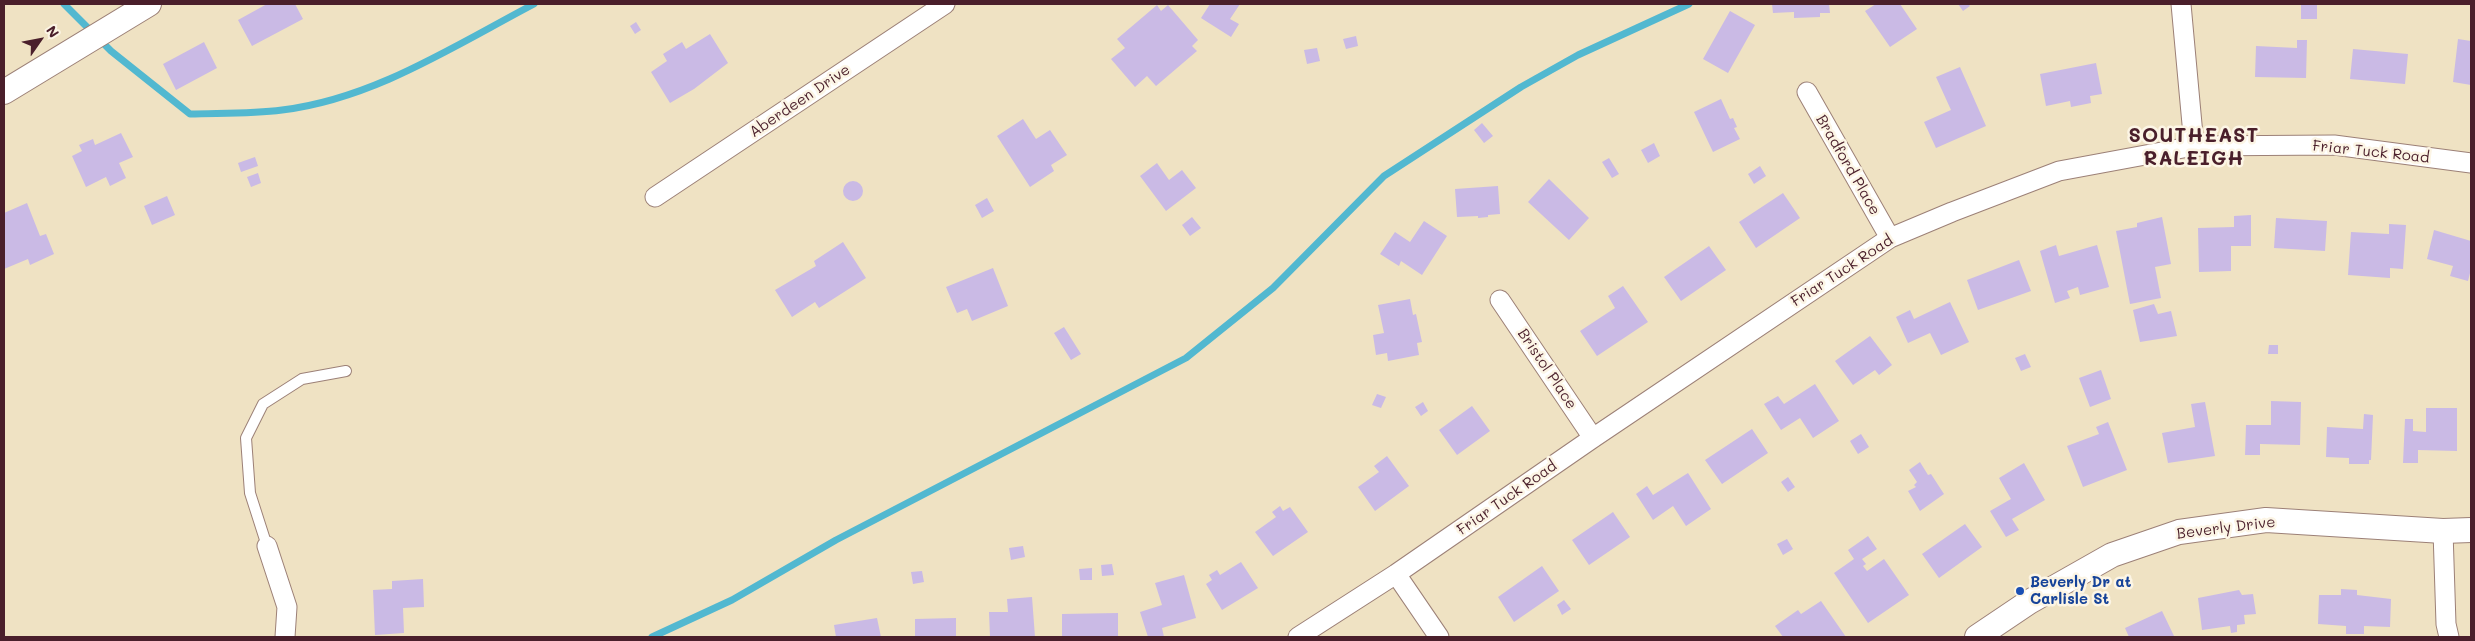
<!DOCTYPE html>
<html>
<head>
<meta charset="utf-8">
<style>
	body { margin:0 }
	#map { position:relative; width:2475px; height:641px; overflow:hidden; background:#efe2c3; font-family:Mali,sans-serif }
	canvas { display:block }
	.frame { position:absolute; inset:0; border:5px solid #4a1f2b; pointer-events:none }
	.north { position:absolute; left:15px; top:15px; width:50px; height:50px; -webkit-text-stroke:4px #fcf5e5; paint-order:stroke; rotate:57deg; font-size:14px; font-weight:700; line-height:20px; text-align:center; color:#4a1f2b }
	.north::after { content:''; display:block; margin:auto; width:18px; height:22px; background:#4a1f2b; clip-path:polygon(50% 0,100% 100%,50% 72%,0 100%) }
</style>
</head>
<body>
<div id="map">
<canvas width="2475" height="641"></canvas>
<div class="frame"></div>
<div class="north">N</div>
</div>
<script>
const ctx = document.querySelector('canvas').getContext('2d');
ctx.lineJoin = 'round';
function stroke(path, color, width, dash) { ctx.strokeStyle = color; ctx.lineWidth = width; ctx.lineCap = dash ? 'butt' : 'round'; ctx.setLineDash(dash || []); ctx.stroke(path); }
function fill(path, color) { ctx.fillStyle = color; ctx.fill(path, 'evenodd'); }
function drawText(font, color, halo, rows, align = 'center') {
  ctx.font = font + ' Mali,sans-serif'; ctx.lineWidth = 5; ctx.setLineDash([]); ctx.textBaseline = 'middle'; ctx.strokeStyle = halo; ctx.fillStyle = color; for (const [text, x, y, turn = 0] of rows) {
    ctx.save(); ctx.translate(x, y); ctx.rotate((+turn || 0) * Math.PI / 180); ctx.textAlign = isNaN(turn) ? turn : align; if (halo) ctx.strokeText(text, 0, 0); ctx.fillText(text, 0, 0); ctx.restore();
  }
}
stroke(new Path2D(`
	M 64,4 L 111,51 L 190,114 C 221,113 252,114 282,110 C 373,99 454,46 534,4
	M 652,637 L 732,600 L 836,540 L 1186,358 L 1273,288 L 1384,176 L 1521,87 L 1578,55 L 1689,4`), '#52b8d0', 7);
fill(new Path2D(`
	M 267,4 L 295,4 L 303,19 L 252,46 L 238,20 Z
	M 1210,4 L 1240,4 L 1230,19 L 1239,24 L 1231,37 L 1201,18 Z
	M 1772,4 L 1829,4 L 1830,13 L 1820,13 L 1820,17 L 1794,18 L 1794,12 L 1773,13 Z
	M 1876,4 L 1900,4 L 1917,29 L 1890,47 L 1865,11 Z
	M 1958,4 L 1968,4 L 1970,6 L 1963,11 Z
	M 2301,4 L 2317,4 L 2317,19 L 2301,19 Z
	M 1157,5 L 1161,11 L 1168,5 L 1198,40 L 1192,46 L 1197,51 L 1156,86 L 1147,76 L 1135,87 L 1111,59 L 1125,48 L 1117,39 Z
	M 1730,11 L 1755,25 L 1728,73 L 1703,59 Z
	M 636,22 L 641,30 L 635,34 L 630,26 Z
	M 710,34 L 728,63 L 694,89 L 670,103 L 651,72 L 667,61 L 663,54 L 682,42 L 686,49 Z
	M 1356,36 L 1358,46 L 1346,49 L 1343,39 Z
	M 2458,39 L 2471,41 L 2471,85 L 2453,82 Z
	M 2297,40 L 2307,40 L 2306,78 L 2255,77 L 2256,46 L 2297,48 Z
	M 204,42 L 217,68 L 176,90 L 163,64 Z
	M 1317,48 L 1320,61 L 1307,64 L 1304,50 Z
	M 2353,49 L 2408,54 L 2405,84 L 2350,79 Z
	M 2096,63 L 2102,94 L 2090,96 L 2091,103 L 2071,107 L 2070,101 L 2046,106 L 2040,74 Z
	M 1960,67 L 1986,126 L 1936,148 L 1924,122 L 1951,110 L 1936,77 Z
	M 1721,99 L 1730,119 L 1733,118 L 1737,127 L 1734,128 L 1740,139 L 1713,152 L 1694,112 Z
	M 1023,119 L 1036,139 L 1050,130 L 1067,155 L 1051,165 L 1054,171 L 1030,187 L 997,136 Z
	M 1482,123 L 1493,136 L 1484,143 L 1474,130 Z
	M 121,133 L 133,157 L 119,163 L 126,178 L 110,186 L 106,177 L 86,187 L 72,156 L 82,151 L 79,145 L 93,139 L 95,145 Z
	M 1654,143 L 1660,156 L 1648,163 L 1641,150 Z
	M 255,157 L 258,166 L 241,172 L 238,163 Z
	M 1609,158 L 1619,174 L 1612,178 L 1602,162 Z
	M 1157,163 L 1169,180 L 1182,170 L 1196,188 L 1166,211 L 1140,176 Z
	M 1760,166 L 1766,176 L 1754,184 L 1748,174 Z
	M 258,173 L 261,183 L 251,187 L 247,177 Z
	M 1549,179 L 1589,218 L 1569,240 L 1528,202 Z
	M843 191a10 10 0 1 1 20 0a10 10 0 1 1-20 0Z
	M 1498,186 L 1500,214 L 1488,215 L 1488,217 L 1478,218 L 1478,216 L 1457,217 L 1455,189 Z
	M 1783,193 L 1800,218 L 1756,248 L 1739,222 Z
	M 167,196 L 175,215 L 152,225 L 144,206 Z
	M 987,198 L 994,211 L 982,218 L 975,205 Z
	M 27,203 L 40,236 L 46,234 L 54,254 L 30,265 L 28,259 L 4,269 L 4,213 Z
	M 2251,215 L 2251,246 L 2231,246 L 2231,271 L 2199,272 L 2198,228 L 2234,227 L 2234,216 Z
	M 1192,217 L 1201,228 L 1190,236 L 1182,225 Z
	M 2162,217 L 2171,264 L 2155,267 L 2161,298 L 2130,304 L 2116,231 L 2137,227 L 2137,223 Z
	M 2276,218 L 2327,221 L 2325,251 L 2274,248 Z
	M 1424,221 L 1447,236 L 1422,275 L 1401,261 L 1399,266 L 1380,254 L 1395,232 L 1410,242 Z
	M 2389,224 L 2406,225 L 2403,269 L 2390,268 L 2390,278 L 2348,275 L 2351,232 L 2389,234 Z
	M 2434,230 L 2471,241 L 2471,269 L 2468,281 L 2450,276 L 2453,266 L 2427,259 Z
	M 843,242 L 866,278 L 819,308 L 815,302 L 792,317 L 775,290 L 816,266 L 814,261 Z
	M 2056,245 L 2059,256 L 2097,245 L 2109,287 L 2080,295 L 2078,287 L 2067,291 L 2070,298 L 2055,303 L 2040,251 Z
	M 1709,246 L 1726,270 L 1681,301 L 1664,277 Z
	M 2019,260 L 2031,291 L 1978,310 L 1967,280 Z
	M 993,268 L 1008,306 L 972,321 L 967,309 L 957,313 L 946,287 Z
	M 1623,286 L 1648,322 L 1597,356 L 1580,331 L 1615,308 L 1608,296 Z
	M 1410,299 L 1413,315 L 1416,314 L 1422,342 L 1417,343 L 1419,355 L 1388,361 L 1387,353 L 1376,355 L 1373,335 L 1384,333 L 1378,305 Z
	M 1950,302 L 1969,342 L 1941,355 L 1930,333 L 1908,343 L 1896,317 L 1910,310 L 1914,319 Z
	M 2154,304 L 2158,314 L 2171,311 L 2177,336 L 2140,342 L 2133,310 Z
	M 1064,327 L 1081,354 L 1071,360 L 1054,333 Z
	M 1870,336 L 1892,365 L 1879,375 L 1875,370 L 1853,385 L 1835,361 Z
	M 2269,345 L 2278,345 L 2278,354 L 2268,354 Z
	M 2025,354 L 2031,367 L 2021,371 L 2015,358 Z
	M 2101,370 L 2111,399 L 2090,407 L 2079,378 Z
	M 1815,384 L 1839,421 L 1813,438 L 1800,418 L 1781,430 L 1764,404 L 1778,396 L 1784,404 Z
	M 1377,394 L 1386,397 L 1381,408 L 1372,405 Z
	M 2271,401 L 2301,402 L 2300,445 L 2260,444 L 2260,455 L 2245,455 L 2246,425 L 2271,425 Z
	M 1423,402 L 1428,411 L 1421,416 L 1415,407 Z
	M 2205,402 L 2215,456 L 2168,463 L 2162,433 L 2195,427 L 2191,404 Z
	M 1472,406 L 1490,431 L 1457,455 L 1439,430 Z
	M 2426,408 L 2457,408 L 2457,451 L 2418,450 L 2418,463 L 2403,463 L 2405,419 L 2413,419 L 2413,431 L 2426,432 Z
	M 2364,414 L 2373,415 L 2371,460 L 2369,460 L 2369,464 L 2349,464 L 2349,458 L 2326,457 L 2327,427 L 2363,429 Z
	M 2108,422 L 2127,470 L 2083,487 L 2067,446 L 2099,434 L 2096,427 Z
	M 1752,429 L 1768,453 L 1722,484 L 1705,460 Z
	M 1861,434 L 1869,447 L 1858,454 L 1850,441 Z
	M 1387,456 L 1409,486 L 1375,511 L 1358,487 L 1379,472 L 1374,466 Z
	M 1920,462 L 1928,475 L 1931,474 L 1944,494 L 1920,511 L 1908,491 L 1916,487 L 1914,485 L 1917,482 L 1909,470 Z
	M 2024,463 L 2045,500 L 2012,519 L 2019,530 L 2006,537 L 1990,511 L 2011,499 L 1999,478 Z
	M 1688,473 L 1711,509 L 1686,526 L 1673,506 L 1653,520 L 1636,494 L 1647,486 L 1653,495 Z
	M 1788,477 L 1795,487 L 1788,492 L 1781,482 Z
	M 1280,506 L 1283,511 L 1290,507 L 1308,532 L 1273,556 L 1255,532 L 1276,517 L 1272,512 Z
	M 1613,512 L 1630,537 L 1589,565 L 1572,540 Z
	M 1965,524 L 1982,547 L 1939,578 L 1922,554 Z
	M 1868,536 L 1877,549 L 1862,559 L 1866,564 L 1863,566 L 1867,571 L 1884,559 L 1909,595 L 1868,623 L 1834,573 L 1854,559 L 1848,550 Z
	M 1787,539 L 1793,549 L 1783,555 L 1777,544 Z
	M 1023,546 L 1025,557 L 1011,560 L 1009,548 Z
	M 1241,562 L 1258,588 L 1222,610 L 1206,584 L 1212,580 L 1209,575 L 1217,570 L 1220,575 Z
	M 1112,564 L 1114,575 L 1102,576 L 1101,565 Z
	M 1542,566 L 1559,591 L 1514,622 L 1498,597 Z
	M 1092,568 L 1092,580 L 1080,580 L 1079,569 Z
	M 922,571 L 924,582 L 913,584 L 911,572 Z
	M 1184,575 L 1196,618 L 1162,628 L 1164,637 L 1148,637 L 1140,612 L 1162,605 L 1155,583 Z
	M 423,579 L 424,607 L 403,608 L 404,633 L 375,635 L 373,590 L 392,589 L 392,581 Z
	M 2341,589 L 2357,590 L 2357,595 L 2391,599 L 2390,627 L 2364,626 L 2364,634 L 2346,634 L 2346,626 L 2318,624 L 2319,595 L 2341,595 Z
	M 2239,590 L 2242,595 L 2253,594 L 2256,614 L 2244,615 L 2245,624 L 2237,625 L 2237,632 L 2231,633 L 2230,626 L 2202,630 L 2198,598 Z
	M 1032,597 L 1035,637 L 990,637 L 989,612 L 1008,612 L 1007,599 Z
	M 1564,600 L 1571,609 L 1562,615 L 1557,605 Z
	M 1821,601 L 1846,637 L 1783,637 L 1775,626 L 1798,610 L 1801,614 Z
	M 2162,611 L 2174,636 L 2129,637 L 2125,628 Z
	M 1118,613 L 1118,637 L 1062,637 L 1062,614 Z
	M 877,618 L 881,637 L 836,637 L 834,625 Z
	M 956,618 L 956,637 L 915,637 L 915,619 Z`), '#cabae5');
const service = new Path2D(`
	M 267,546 L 250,493 L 246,438 L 263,404 L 302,379 L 346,371`);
const minor = new Path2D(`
	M 2181,4 L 2194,146
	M 1807,92 L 1890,238
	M 655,197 L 945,4
	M 1500,300 L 1593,438
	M 2443,531 L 2446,624 L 2449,637
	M 267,546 L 287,607 L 285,637
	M 1396,574 L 1439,637
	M 1298,637 L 1396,574 L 1593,438 L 1890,238 L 1952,212 L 2059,171 L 2194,146 L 2334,145 L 2471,163`);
const tertiary = new Path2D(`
	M 4,92 L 149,4
	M 1977,637 L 2029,602 L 2112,555 L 2179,532 L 2266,520 L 2443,531 L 2471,530`);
stroke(service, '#9c8077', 12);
stroke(minor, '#9c8077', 21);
stroke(tertiary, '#9c8077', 26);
stroke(service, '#fff', 10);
stroke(minor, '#fff', 19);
stroke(tertiary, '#fff', 24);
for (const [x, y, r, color] of [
	[2020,591,5,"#1a4fb4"]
]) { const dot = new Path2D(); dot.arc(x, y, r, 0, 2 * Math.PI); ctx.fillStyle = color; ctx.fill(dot); stroke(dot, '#fcf5e5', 2); }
drawText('15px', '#4a1f2b', '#fcf5e5', [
	["Aberdeen Drive",800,101,-34],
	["Friar Tuck Road",2371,152,6],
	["Bradford Place",1848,165,60],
	["Friar Tuck Road",1842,271,-33],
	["Bristol Place",1547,369,56],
	["Friar Tuck Road",1507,498,-35],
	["Beverly Drive",2226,528,-7]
]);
drawText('bold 15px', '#164399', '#fcf5e5', [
	["Beverly Dr at",2030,582],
	["Carlisle St",2030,599]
], 'left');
ctx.letterSpacing = '1px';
drawText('bold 20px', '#4a1f2b', '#fcf5e5', [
	["SOUTHEAST",2194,136],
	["RALEIGH",2194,159]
]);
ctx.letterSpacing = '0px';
</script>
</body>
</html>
